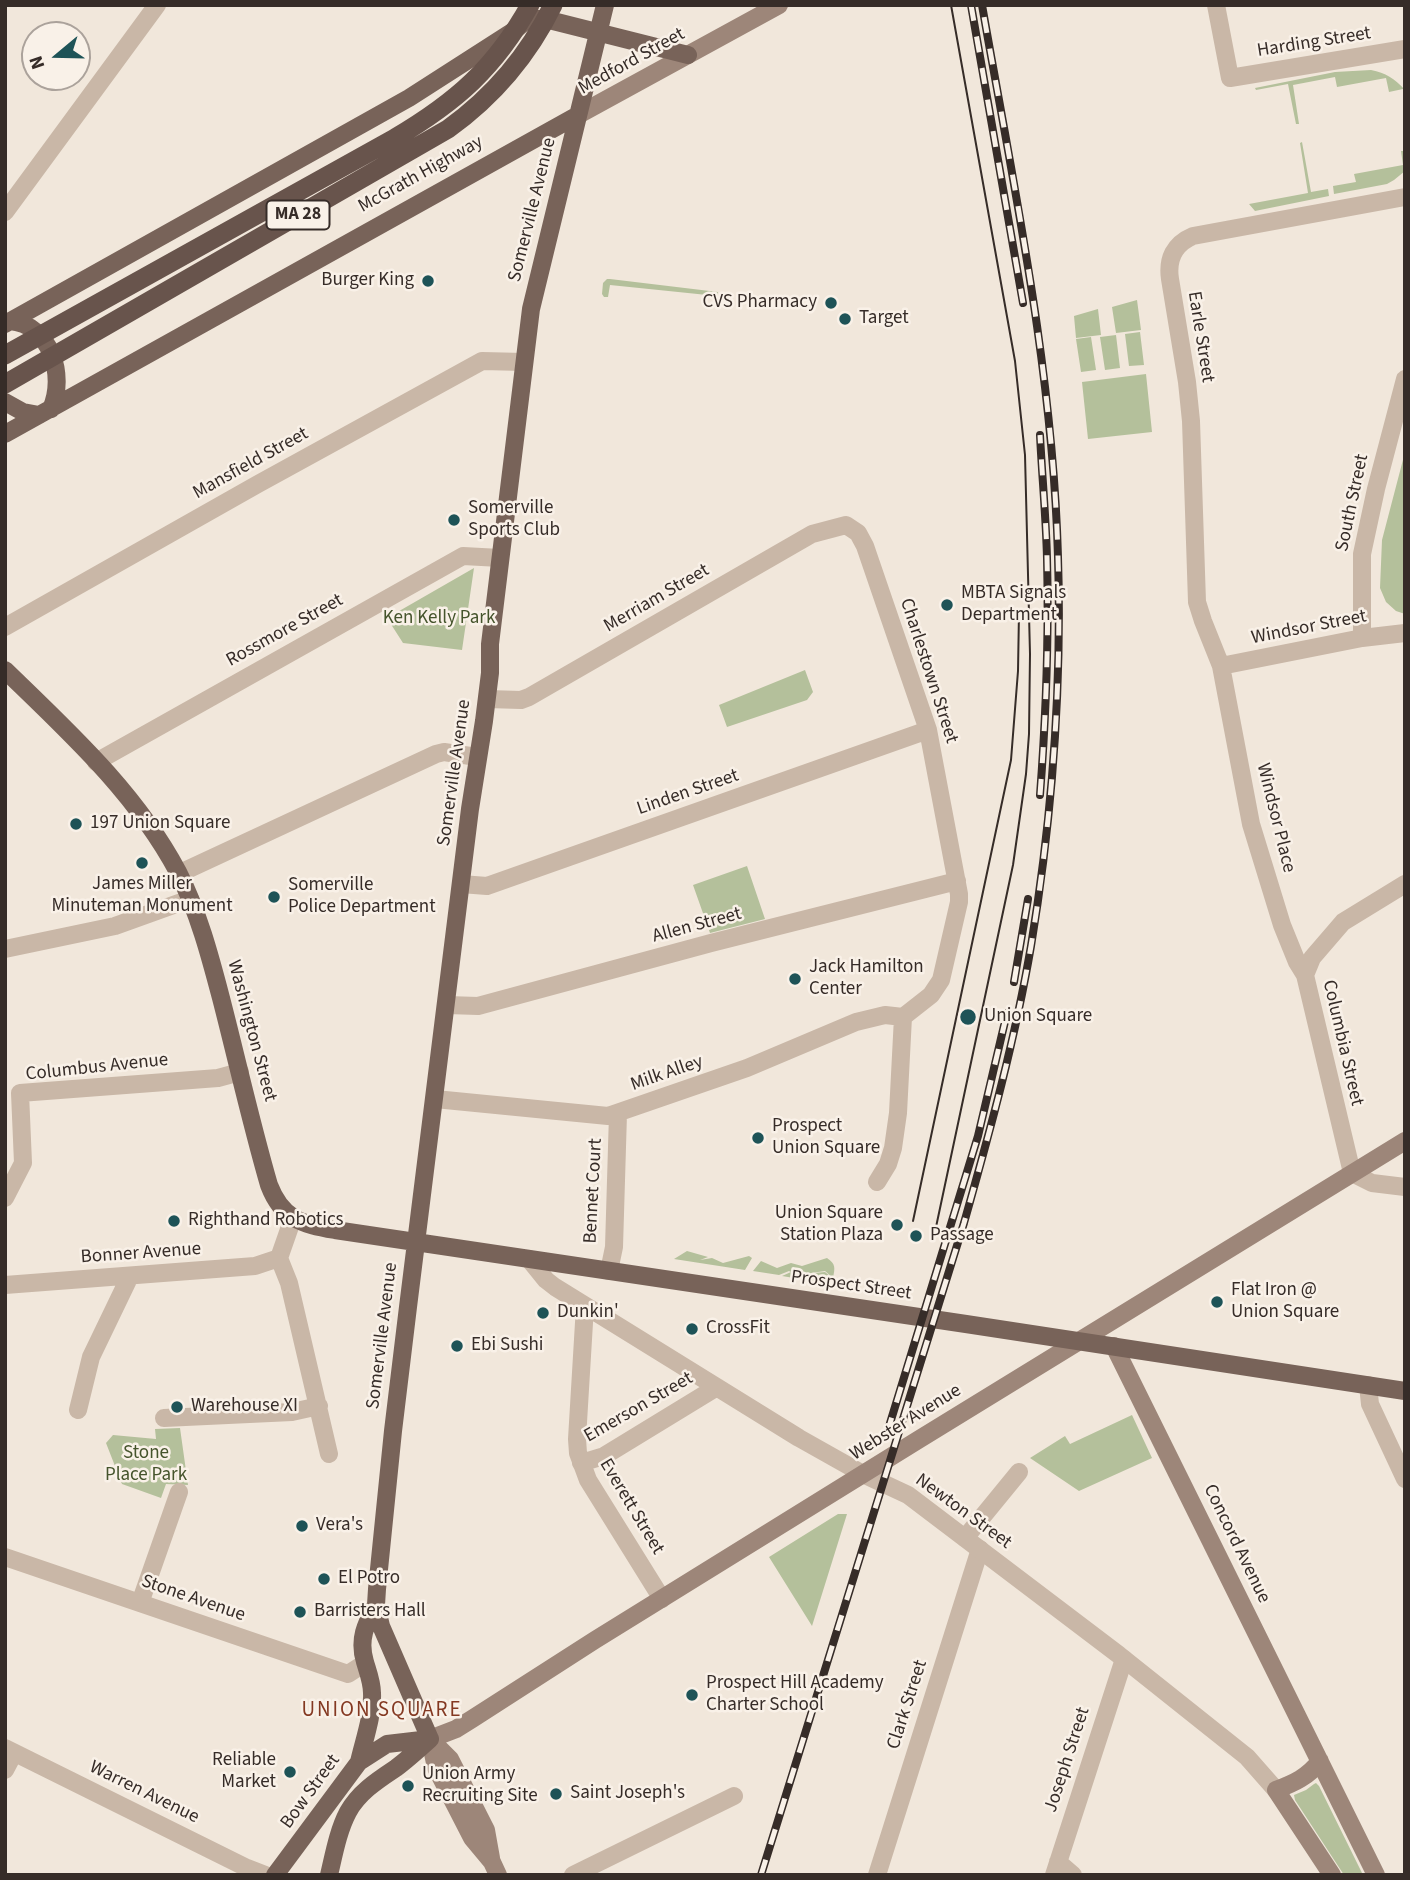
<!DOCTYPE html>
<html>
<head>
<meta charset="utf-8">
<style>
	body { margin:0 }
	#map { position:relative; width:1410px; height:1880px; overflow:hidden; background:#f1e7db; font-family:"Source Sans 3",sans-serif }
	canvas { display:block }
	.frame { position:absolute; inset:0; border:7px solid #362c28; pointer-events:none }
	.north { position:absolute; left:21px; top:21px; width:70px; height:70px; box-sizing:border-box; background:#f9f1e8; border:2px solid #aba29b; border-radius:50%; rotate:251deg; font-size:19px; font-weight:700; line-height:28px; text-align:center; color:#362c28 }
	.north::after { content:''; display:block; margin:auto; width:24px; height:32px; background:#1e5357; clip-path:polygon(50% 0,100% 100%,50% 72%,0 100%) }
</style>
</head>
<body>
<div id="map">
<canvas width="1410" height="1880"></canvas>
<div class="frame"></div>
<div class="north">N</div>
</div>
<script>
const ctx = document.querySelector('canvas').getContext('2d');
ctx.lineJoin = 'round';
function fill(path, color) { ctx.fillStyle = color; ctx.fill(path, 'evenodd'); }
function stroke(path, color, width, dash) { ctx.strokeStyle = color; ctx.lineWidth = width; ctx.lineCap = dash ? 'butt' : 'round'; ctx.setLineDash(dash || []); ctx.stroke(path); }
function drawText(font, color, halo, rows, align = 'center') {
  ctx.font = font + ' "Source Sans 3",sans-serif'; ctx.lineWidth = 5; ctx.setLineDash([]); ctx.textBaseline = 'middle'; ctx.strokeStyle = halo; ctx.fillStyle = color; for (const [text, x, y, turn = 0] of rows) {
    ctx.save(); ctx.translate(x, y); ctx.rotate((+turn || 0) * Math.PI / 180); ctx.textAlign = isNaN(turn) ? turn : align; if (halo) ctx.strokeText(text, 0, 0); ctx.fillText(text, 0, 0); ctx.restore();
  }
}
fill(new Path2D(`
	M 1371,70 C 1386,73 1394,78 1405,90 L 1405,96 L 1403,89 L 1389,92 L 1386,78 L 1337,87 L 1335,77 L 1293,85 L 1299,124 L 1296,124 L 1288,84 L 1256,90 L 1255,88 L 1335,72 Z
	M 1302,142 L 1311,192 L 1328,189 L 1329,196 L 1255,211 L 1249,204 L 1308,193 L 1300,143 Z
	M 1401,151 L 1405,151 L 1405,171 L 1394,180 L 1387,184 L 1334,194 L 1333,186 L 1356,182 L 1354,174 L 1403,165 Z
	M 607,279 L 610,279 L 718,292 L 717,296 L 610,285 L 608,297 L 604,297 L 602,294 L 603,283 Z
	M 1137,300 L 1141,330 L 1116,333 L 1112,307 Z
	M 1098,309 L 1101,335 L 1076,338 L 1074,316 Z
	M 1140,332 L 1144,365 L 1129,366 L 1125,334 Z
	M 1116,335 L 1120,368 L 1105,370 L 1100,337 Z
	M 1091,337 L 1096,370 L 1081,372 L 1076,339 Z
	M 1146,374 L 1152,432 L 1088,439 L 1082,382 Z
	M 1405,452 L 1405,614 L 1396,611 L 1386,602 L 1380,588 L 1382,540 Z
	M 474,568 L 462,650 L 403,643 L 387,618 Z
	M 805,670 L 813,692 L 807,700 L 727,727 L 719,705 Z
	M 747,866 L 765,919 L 710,933 L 693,885 Z
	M 687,1251 L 708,1257 L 700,1260 L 712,1258 L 723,1263 L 749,1256 L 752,1258 L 745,1270 L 674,1259 Z
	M 827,1258 C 836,1264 835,1268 833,1278 L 825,1271 L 804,1274 L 825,1272 L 842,1286 L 782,1276 L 791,1272 L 789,1271 L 779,1275 L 753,1271 L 761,1261 L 777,1268 L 791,1263 L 802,1266 Z
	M 1132,1415 L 1152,1458 L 1079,1491 L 1030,1458 L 1065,1436 L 1070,1444 Z
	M 180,1428 L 188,1485 L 166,1484 L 161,1498 L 122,1484 L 106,1443 L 113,1435 L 156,1439 L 155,1429 Z
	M 838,1514 L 847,1514 L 812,1626 L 769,1557 Z
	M 1314,1784 L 1316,1783 L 1319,1786 L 1363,1875 L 1344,1875 L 1295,1800 L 1294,1795 L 1306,1790 Z`), '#b4c09b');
stroke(new Path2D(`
	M 1216,5 L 1230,78 L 1405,49
	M 5,212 L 157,5
	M 5,627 L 258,484 L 482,361 L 524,362
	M 1362,638 L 1362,554 L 1376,489 L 1405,379
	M 1221,666 L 1362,638 L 1405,633
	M 487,699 L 521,700 L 529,697 L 812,534 L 846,525 L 858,533 L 865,546 L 928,730 L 959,894 L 959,902 L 941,980 L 931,995 L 903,1017 L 898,1113 L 893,1148 L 888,1164 L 877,1182
	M 96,762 L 463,556 L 500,558
	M 178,874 L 436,754 L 444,752 L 477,757
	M 461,884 L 487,886 L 928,730
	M 1405,884 L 1343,922 L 1312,958 L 1305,975 L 1352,1173 L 1372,1183 L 1405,1187
	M 5,949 L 115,926 L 190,899
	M 1305,975 L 1297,962 L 1282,925 L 1251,824 L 1221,666 L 1203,621 L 1197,602 L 1191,421 L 1187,382 L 1170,279 C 1167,259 1174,244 1193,236 L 1405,197
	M 447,1005 L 478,1006 L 711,943 L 957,881
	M 435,1099 L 608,1116 L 747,1068 L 856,1022 L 885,1015 L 903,1017
	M 5,1198 L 23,1163 L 20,1093 L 218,1078 L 240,1072
	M 293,1218 L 279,1258 L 289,1283 L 329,1454
	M 529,1259 L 546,1280 L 555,1287 L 799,1438 L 863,1474
	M 609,1271 L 614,1247 L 618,1114
	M 5,1285 L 255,1266 L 279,1258
	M 585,1306 L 577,1439 L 578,1453 L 588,1480 L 662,1599
	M 1368,1385 L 1370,1404 L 1405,1479
	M 78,1410 L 91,1357 L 130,1276
	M 164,1418 L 292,1412 L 319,1406
	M 581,1463 L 604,1456 L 717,1387
	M 965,1538 L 1019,1472
	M 5,1557 L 348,1674 L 365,1663
	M 140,1603 L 179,1492
	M 5,1748 L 247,1868 L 265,1875
	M 5,1770 L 14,1753
	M 1058,1862 L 1073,1875
	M 573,1875 L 734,1796
	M 877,1875 L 980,1549
	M 1054,1875 L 1124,1659`), '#c9b7a7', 18);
stroke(new Path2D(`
	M 863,1474 L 908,1495 L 1119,1655 L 1247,1757 L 1276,1790`), '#c9b7a7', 18);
stroke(new Path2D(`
	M 578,115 L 779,5
	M 1114,1346 L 1376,1875
	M 430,1739 L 456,1729 L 472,1719 L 595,1640 L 918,1440 L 1405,1141
	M 430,1739 L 436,1768 L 472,1838 L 492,1862 L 498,1875
	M 430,1739 L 450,1759 L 486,1830 L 491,1858
	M 1320,1761 C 1308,1777 1294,1783 1276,1790 L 1332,1875`), '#9d8679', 18);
stroke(new Path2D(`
	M 10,321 C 51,325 66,376 51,409
	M 5,324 L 409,98 L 515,30 L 523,23 L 533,19 L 545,19 L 688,55
	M 5,402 L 23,412 L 39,415
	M 5,434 L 578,115
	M 5,670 C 69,732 136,793 178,872 C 198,911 210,956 221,998 C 237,1060 251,1123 269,1185 C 282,1219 301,1224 335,1230 L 966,1324 L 1405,1391
	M 430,1739 L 381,1626 L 376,1605 L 377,1589 L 393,1431 L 408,1307 L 470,809 L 484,721 L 490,673 L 490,644 L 531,309 L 605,5
	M 359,1762 C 364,1740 373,1716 372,1693 C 372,1682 368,1672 365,1662 C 358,1639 366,1624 376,1605
	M 275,1875 L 359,1762 L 387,1744 L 430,1739
	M 329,1875 C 334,1854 338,1831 348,1812 C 359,1792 378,1780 396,1768 C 408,1759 419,1749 430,1739`), '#786359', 18);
stroke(new Path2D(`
	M 5,355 L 395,138 C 456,102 495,68 530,5
	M 5,384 L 448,129 C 494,96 528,56 553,5`), '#68544c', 19);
stroke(new Path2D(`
	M 913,1221 L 1011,760 L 1018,671 L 1019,612
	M 936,1227 L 1013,865 L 1026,774 L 1029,734 L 1030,654 L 1025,455 L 1015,361 L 951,5`), '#362c28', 2);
const rail = new Path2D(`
	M 971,5 L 1023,303
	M 1040,795 C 1046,716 1049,637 1047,558 C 1046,517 1042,476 1040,435
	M 1014,982 L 1028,899
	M 887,1433 L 978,1136 L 1007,1013
	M 761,1875 L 964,1223 C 990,1131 1015,1040 1031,946 C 1052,818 1062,687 1058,557 C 1053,371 1014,188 982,5`);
stroke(rail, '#362c28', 8);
stroke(rail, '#f9f1e8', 5, [16]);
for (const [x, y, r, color] of [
	[428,281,7,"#1e5357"],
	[831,303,7,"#1e5357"],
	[845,319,7,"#1e5357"],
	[454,520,7,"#1e5357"],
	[947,605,7,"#1e5357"],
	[76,824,7,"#1e5357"],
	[142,863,7,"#1e5357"],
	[274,897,7,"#1e5357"],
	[795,979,7,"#1e5357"],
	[968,1017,9,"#1e5357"],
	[758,1138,7,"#1e5357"],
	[174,1221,7,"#1e5357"],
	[897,1225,7,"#1e5357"],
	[916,1236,7,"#1e5357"],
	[1217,1302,7,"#1e5357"],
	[543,1313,7,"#1e5357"],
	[692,1329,7,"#1e5357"],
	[457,1346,7,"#1e5357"],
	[177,1407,7,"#1e5357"],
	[302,1526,7,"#1e5357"],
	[324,1579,7,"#1e5357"],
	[300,1612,7,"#1e5357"],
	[692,1695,7,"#1e5357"],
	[290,1772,7,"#1e5357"],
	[408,1786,7,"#1e5357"],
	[556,1794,7,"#1e5357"]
]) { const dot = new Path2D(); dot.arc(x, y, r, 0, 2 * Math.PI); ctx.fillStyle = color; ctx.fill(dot); stroke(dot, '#f9f1e8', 2.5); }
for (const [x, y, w] of [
	[298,215,63]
]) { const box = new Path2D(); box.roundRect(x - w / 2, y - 14.5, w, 29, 5); ctx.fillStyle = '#f9f1e8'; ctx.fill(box); stroke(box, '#362c28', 2); }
drawText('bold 18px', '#362c28', null, [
	["MA 28",298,215]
]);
drawText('19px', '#362c28', '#f9f1e8', [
	["Harding Street",1314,43,-9],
	["Medford Street",632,62,-29],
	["McGrath Highway",421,175,-29],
	["Somerville Avenue",533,210,-76],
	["Earle Street",1200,337,81],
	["Mansfield Street",251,464,-29],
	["South Street",1353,503,-78],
	["Merriam Street",657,599,-30],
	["Windsor Street",1309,628,-11],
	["Rossmore Street",285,631,-29],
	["Charlestown Street",928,671,72],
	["Somerville Avenue",455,773,-82],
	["Linden Street",688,793,-19],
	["Windsor Place",1275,818,76],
	["Allen Street",697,926,-15],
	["Washington Street",251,1031,75],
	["Columbia Street",1342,1043,77],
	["Columbus Avenue",97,1068,-6],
	["Milk Alley",667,1074,-19],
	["Bennet Court",594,1191,-87],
	["Bonner Avenue",141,1254,-4],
	["Prospect Street",851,1286,8],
	["Somerville Avenue",383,1336,-83],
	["Emerson Street",639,1408,-30],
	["Webster Avenue",906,1423,-32],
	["Everett Street",631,1507,59],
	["Newton Street",963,1512,36],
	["Concord Avenue",1236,1544,64],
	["Stone Avenue",193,1599,19],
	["Clark Street",908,1705,-72],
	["Joseph Street",1068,1760,-72],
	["Bow Street",311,1792,-54],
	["Warren Avenue",144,1793,26]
]);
drawText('19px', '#362c28', '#f9f1e8', [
	["Burger King",414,281,"right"],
	["CVS Pharmacy",817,303,"right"],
	["Target",859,319],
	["Somerville",468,509],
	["Sports Club",468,531],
	["MBTA Signals",961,594],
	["Department",961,616],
	["197 Union Square",90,824],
	["James Miller",142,885,"center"],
	["Minuteman Monument",142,907,"center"],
	["Somerville",288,886],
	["Police Department",288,908],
	["Jack Hamilton",809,968],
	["Center",809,990],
	["Union Square",984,1017],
	["Prospect",772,1127],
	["Union Square",772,1149],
	["Union Square",883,1214,"right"],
	["Station Plaza",883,1236,"right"],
	["Righthand Robotics",188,1221],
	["Passage",930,1236],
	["Flat Iron @",1231,1291],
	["Union Square",1231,1313],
	["Dunkin'",557,1313],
	["CrossFit",706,1329],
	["Ebi Sushi",471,1346],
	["Warehouse XI",191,1407],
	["Vera's",316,1526],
	["El Potro",338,1579],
	["Barristers Hall",314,1612],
	["Prospect Hill Academy",706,1684],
	["Charter School",706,1706],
	["Reliable",276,1761,"right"],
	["Market",276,1783,"right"],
	["Union Army",422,1775],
	["Recruiting Site",422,1797],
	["Saint Joseph's",570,1794]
], 'left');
drawText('19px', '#45542c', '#f9f1e8', [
	["Ken Kelly Park",439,619],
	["Stone",146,1454],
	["Place Park",146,1476]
]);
ctx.letterSpacing = '2px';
drawText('21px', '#843922', '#f9f1e8', [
	["UNION SQUARE",382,1711]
]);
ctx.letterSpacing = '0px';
</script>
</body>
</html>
